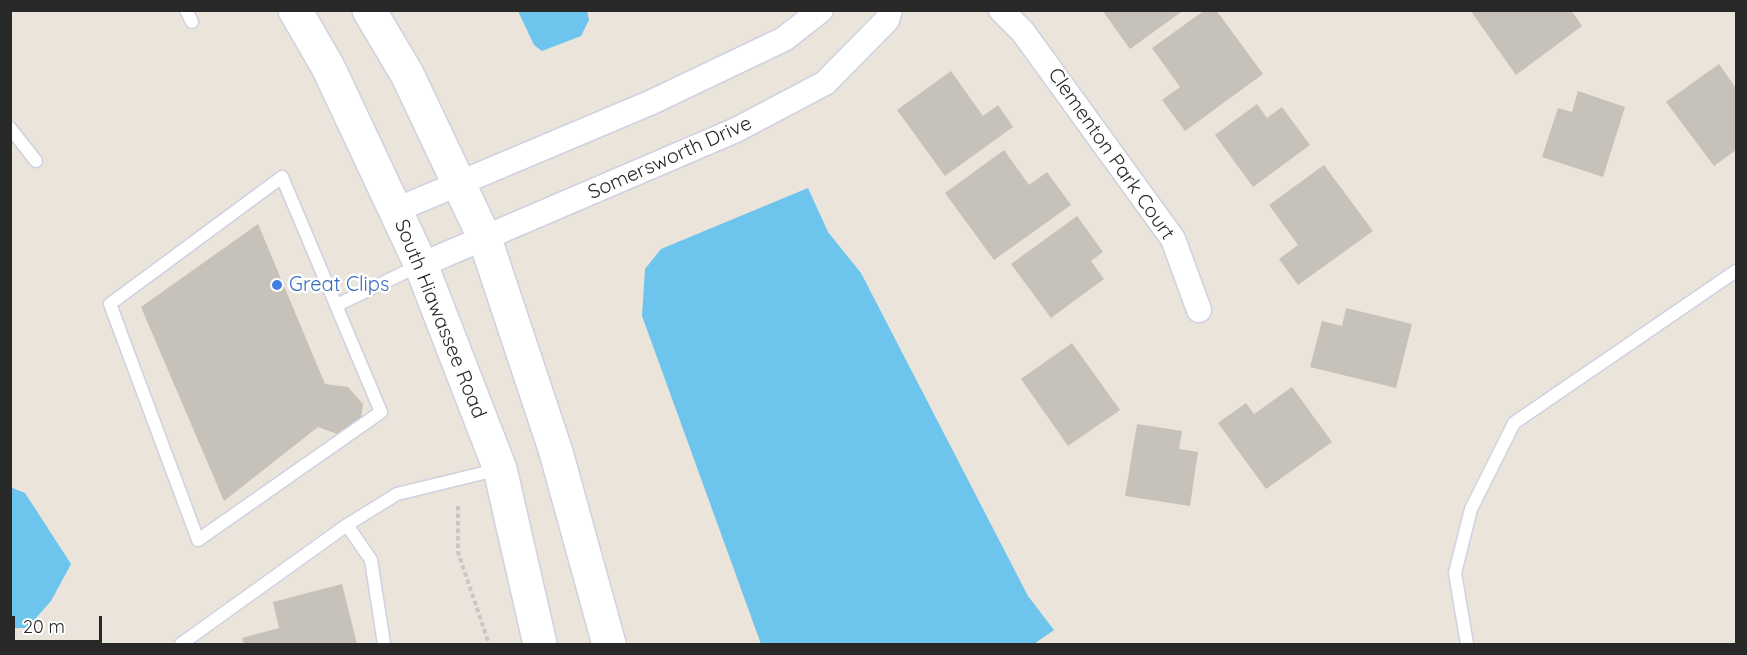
<!DOCTYPE html>
<html>
<head>
<meta charset="utf-8">
<style>
	body { margin:0 }
	#map { position:relative; width:1747px; height:655px; overflow:hidden; background:#ebe4da; font-family:Quicksand,sans-serif }
	canvas { display:block }
	.frame { position:absolute; inset:0; border:12px solid #282828; pointer-events:none }
	.scale { position:absolute; left:12px; top:616px; width:90px; height:27px; box-sizing:border-box; border:3px solid #282828; border-top:0; padding-left:8px; font-size:18px; line-height:21px; white-space:nowrap; color:#282828; -webkit-text-stroke:4px #fff; paint-order:stroke }
</style>
</head>
<body>
<div id="map">
<canvas width="1747" height="655"></canvas>
<div class="frame"></div>
<div class="scale">20 m</div>
</div>
<script>
const ctx = document.querySelector('canvas').getContext('2d');
ctx.lineJoin = 'round';
function fill(path, color) { ctx.fillStyle = color; ctx.fill(path, 'evenodd'); }
function stroke(path, color, width, dash) { ctx.strokeStyle = color; ctx.lineWidth = width; ctx.lineCap = dash ? 'butt' : 'round'; ctx.setLineDash(dash || []); ctx.stroke(path); }
function drawText(font, color, halo, rows, align = 'center') {
  ctx.font = font + ' Quicksand,sans-serif'; ctx.lineWidth = 5; ctx.setLineDash([]); ctx.textBaseline = 'middle'; ctx.strokeStyle = halo; ctx.fillStyle = color; for (const [text, x, y, turn = 0] of rows) {
    ctx.save(); ctx.translate(x, y); ctx.rotate((+turn || 0) * Math.PI / 180); ctx.textAlign = isNaN(turn) ? turn : align; if (halo) ctx.strokeText(text, 0, 0); ctx.fillText(text, 0, 0); ctx.restore();
  }
}
fill(new Path2D(`
	M 518,11 L 587,11 L 589,20 L 581,36 L 542,51 L 534,45 Z
	M 808,188 L 828,232 L 861,273 L 1028,596 L 1054,630 L 1034,644 L 761,644 L 642,316 L 645,269 L 661,249 Z
	M 10,487 L 25,493 L 71,564 L 51,601 L 27,628 L 11,628 Z`), '#6dc4ec');
fill(new Path2D(`
	M 1102,10 L 1184,10 L 1130,49 Z
	M 1205,10 L 1216,10 L 1263,74 L 1185,131 L 1162,100 L 1180,87 L 1152,48 Z
	M 1470,10 L 1571,10 L 1582,26 L 1516,75 Z
	M 1719,64 L 1736,88 L 1736,150 L 1714,166 L 1666,102 Z
	M 951,71 L 983,116 L 998,105 L 1013,127 L 945,176 L 897,110 Z
	M 1578,91 L 1625,107 L 1603,177 L 1542,157 L 1558,108 L 1572,112 Z
	M 1257,104 L 1267,118 L 1282,107 L 1310,145 L 1253,187 L 1215,135 Z
	M 1004,150 L 1029,185 L 1047,172 L 1071,205 L 994,260 L 945,193 Z
	M 1324,165 L 1373,231 L 1298,285 L 1279,259 L 1298,245 L 1269,205 Z
	M 1077,216 L 1103,252 L 1091,261 L 1104,279 L 1051,318 L 1011,264 Z
	M 258,224 L 325,384 L 348,387 L 363,404 L 360,425 L 340,435 L 318,427 L 224,501 L 141,307 Z
	M 1346,308 L 1412,324 L 1396,388 L 1310,367 L 1322,321 L 1342,326 Z
	M 1072,343 L 1120,410 L 1068,446 L 1021,379 Z
	M 1292,387 L 1332,442 L 1266,489 L 1218,423 L 1246,403 L 1254,414 Z
	M 1137,424 L 1182,431 L 1179,449 L 1198,452 L 1190,506 L 1125,496 Z
	M 342,584 L 357,644 L 244,644 L 242,638 L 279,628 L 273,602 Z`), '#c6c1b9');
const lane = new Path2D(`
	M 186,10 L 192,22
	M 10,128 L 36,161
	M 282,177 L 381,412 L 198,540 L 110,304 Z
	M 337,305 L 420,265
	M 181,644 L 347,525
	M 384,644 L 371,560 L 347,525 L 397,494 L 500,469
	M 1467,644 L 1455,573 L 1471,509 L 1514,423 L 1736,271`);
const street = new Path2D(`
	M 1001,10 L 1023,32 L 1173,239 L 1199,310
	M 396,210 L 652,102 L 784,39 L 821,10
	M 421,265 L 736,130 L 825,83 L 887,20 L 890,10`);
const secondary = new Path2D(`
	M 295,10 L 328,67 L 421,265 L 500,469 L 540,644
	M 369,10 L 407,74 L 485,239 L 556,452 L 609,644`);
stroke(lane, '#cfd1e1', 15);
stroke(street, '#cfd1e1', 27);
stroke(secondary, '#cfd1e1', 36);
stroke(new Path2D(`
	M 458,506 L 458,552 L 489,644`), '#c7c7c7', 4, [4.5, 3]);
stroke(lane, '#fff', 12);
stroke(street, '#fff', 24);
stroke(secondary, '#fff', 33);
for (const [x, y, r, color] of [
	[277,285,6,"#3f7fe0"]
]) { const dot = new Path2D(); dot.arc(x, y, r, 0, 2 * Math.PI); ctx.fillStyle = color; ctx.fill(dot); stroke(dot, '#fff', 2); }
drawText('20px', '#282828', '#fff', [
	["Clementon Park Court",1111,154,55],
	["Somersworth Drive",670,158,-24],
	["South Hiawassee Road",440,319,68]
]);
drawText('20px', '#366cbe', '#fff', [
	["Great Clips",289,285]
], 'left');
</script>
</body>
</html>
